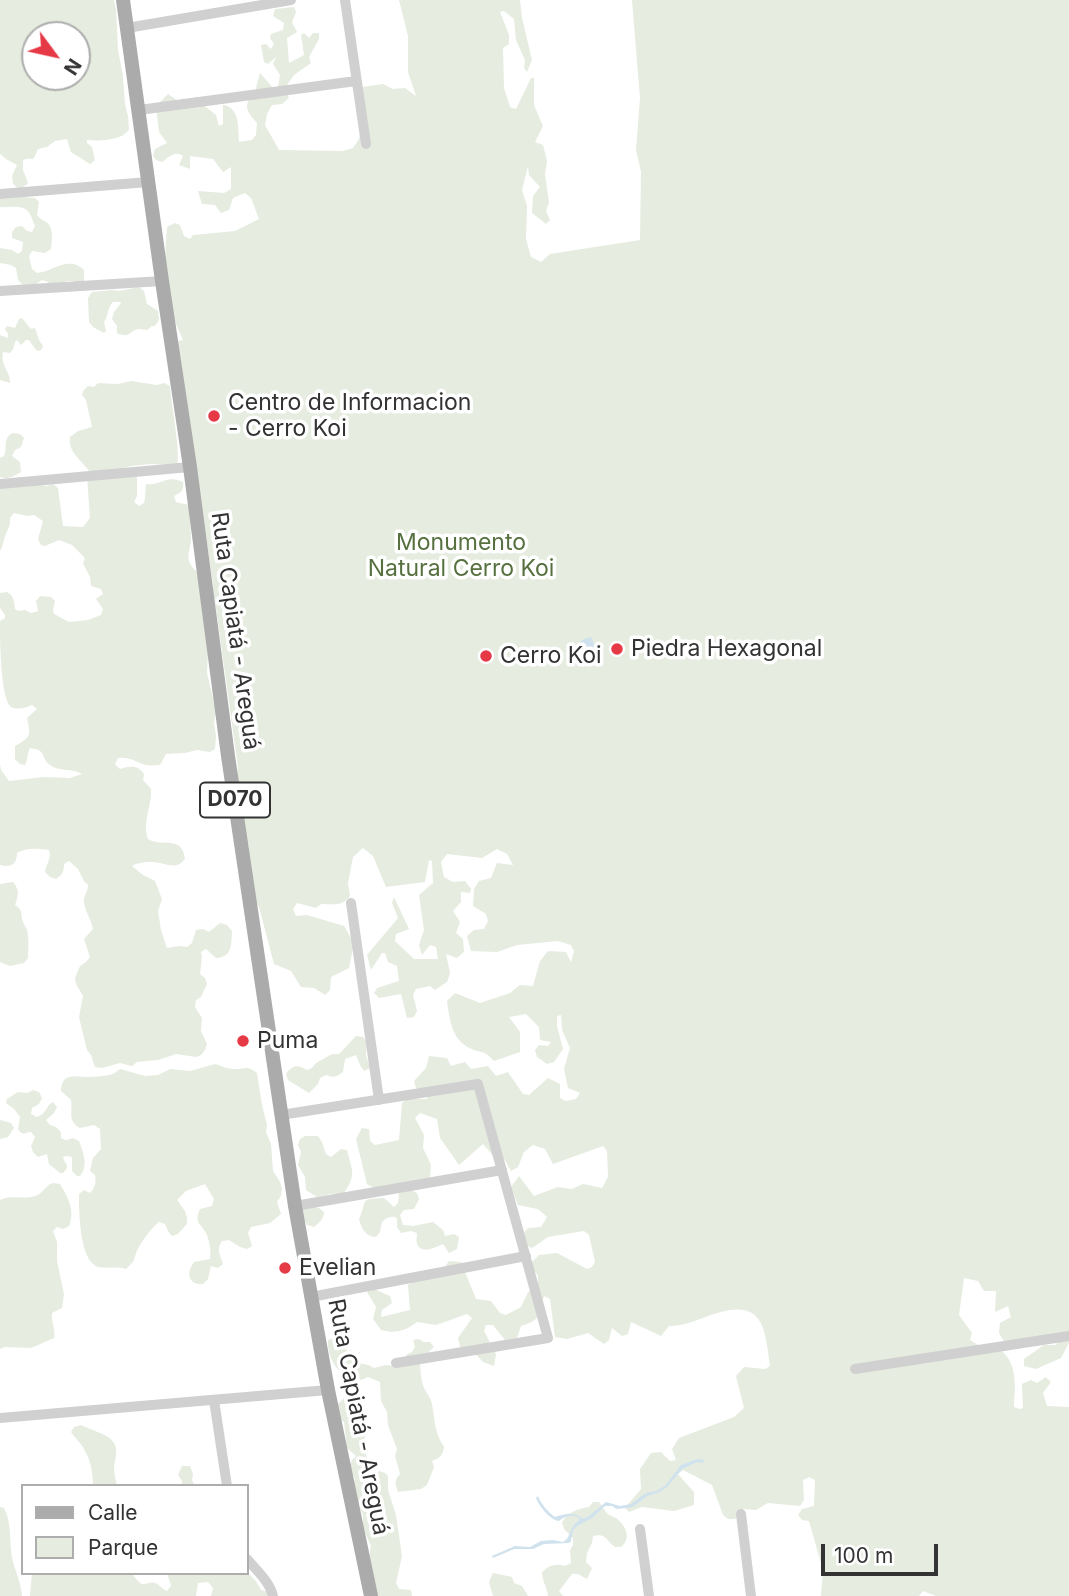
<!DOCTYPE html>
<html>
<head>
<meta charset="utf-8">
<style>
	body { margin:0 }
	#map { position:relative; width:1069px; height:1596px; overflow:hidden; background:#fff; font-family:Inter,sans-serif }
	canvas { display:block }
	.legend { position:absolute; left:21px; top:1484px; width:228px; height:91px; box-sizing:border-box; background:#fff; border:2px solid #adadad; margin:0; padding:9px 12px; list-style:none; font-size:21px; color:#333 }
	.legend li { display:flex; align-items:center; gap:14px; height:35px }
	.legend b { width:35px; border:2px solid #adadad }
	.north { position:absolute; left:21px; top:21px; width:70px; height:70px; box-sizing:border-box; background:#fff; border:2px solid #adadad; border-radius:50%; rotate:123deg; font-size:19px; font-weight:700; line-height:28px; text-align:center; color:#333 }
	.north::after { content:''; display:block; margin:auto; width:24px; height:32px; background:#e63946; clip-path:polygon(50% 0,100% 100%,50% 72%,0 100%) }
	.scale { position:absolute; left:821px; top:1544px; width:117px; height:32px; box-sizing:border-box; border:4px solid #333; border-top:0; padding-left:9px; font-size:21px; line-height:24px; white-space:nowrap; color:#333; -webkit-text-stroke:5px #fff; paint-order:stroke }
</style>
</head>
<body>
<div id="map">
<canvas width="1069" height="1596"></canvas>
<ul class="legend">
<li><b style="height:9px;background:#ababab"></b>Calle</li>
<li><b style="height:19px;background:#e6ecdf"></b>Parque</li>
</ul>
<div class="north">N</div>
<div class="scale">100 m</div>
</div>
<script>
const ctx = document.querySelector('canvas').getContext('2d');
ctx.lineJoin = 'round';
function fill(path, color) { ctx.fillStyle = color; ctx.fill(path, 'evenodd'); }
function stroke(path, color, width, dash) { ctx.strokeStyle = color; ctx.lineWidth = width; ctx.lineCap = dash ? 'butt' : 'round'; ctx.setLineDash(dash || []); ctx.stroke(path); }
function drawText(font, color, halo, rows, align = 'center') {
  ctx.font = font + ' Inter,sans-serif'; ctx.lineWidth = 7; ctx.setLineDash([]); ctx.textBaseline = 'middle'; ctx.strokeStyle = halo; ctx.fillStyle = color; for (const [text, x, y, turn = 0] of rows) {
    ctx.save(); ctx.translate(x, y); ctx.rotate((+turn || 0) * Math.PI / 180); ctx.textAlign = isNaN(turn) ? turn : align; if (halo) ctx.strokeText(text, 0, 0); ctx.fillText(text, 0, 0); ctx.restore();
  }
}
fill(new Path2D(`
	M 0,0 L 114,0 L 116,9 L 118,50 L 123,76 L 125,104 L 128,116 L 129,130 C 120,141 101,141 87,140 L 87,143 L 92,147 L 95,160 L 90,164 L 71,152 L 67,139 L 55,141 L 47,147 L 38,149 C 31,165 35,156 23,160 L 23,170 L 28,183 L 25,186 L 19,189 L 13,184 L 12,176 L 17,165 L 6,159 L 0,154 ZM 35,35 L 77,35 L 77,77 L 35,77 Z
	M 399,0 L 520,0 L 522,18 L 532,60 L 527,72 L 524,68 L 525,60 L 516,40 L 514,19 L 504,11 L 500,12 L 509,35 L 509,44 L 503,48 L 504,88 L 510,107 L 516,109 L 531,78 L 534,78 L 534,105 L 543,126 L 535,142 L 543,145 L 547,161 L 545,174 L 549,202 L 546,211 L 550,220 L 546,224 L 532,213 L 533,196 L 540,187 L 529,175 L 528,166 L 522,190 L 527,206 L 526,239 L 531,257 L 541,262 L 550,254 L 640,240 L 641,172 L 636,150 L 640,98 L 632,0 L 1069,0 L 1069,1343 L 1061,1358 L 1036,1369 L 1024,1366 L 1024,1359 L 1044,1345 L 1056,1345 L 1059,1339 L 1006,1345 L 999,1333 L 1000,1323 L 1011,1317 L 1008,1306 L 995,1312 L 996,1291 L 984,1291 L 978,1281 L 964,1278 L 959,1315 L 972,1333 L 970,1340 L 991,1353 L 1002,1351 C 1018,1366 1015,1387 1014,1407 L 1019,1409 L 1023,1408 L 1022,1384 L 1031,1380 L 1037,1383 L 1046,1377 L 1051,1382 L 1043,1393 L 1047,1406 L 1069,1407 L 1069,1596 L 936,1596 L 923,1591 L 919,1596 L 821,1596 L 823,1570 L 809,1521 L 802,1520 L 798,1515 L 802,1509 L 814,1506 L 815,1480 L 809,1477 L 803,1480 L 804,1500 L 800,1506 L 768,1503 L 756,1510 L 743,1509 L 735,1519 L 728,1519 L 723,1515 L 712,1485 L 683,1470 L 678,1474 L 694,1492 L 694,1505 L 674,1511 L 642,1507 L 629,1512 L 625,1508 L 641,1489 L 640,1469 L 651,1453 L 661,1452 L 670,1461 L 676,1460 L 672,1449 L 679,1438 L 734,1417 L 744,1408 L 736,1376 L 744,1367 L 765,1369 L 770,1366 C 765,1329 764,1299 717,1313 C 700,1318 687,1326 669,1326 L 661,1336 L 631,1322 L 628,1334 L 622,1336 L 612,1328 L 609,1340 L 604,1344 L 588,1333 L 567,1339 L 555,1337 L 550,1299 L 544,1296 C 539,1315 541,1320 521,1326 L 517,1338 L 505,1340 L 493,1325 L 486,1325 L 484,1331 L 496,1354 L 494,1366 L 483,1362 L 474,1352 L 461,1351 L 458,1338 L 472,1318 L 467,1314 L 436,1325 L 417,1322 C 405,1331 396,1334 381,1330 L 373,1319 L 376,1307 L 367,1292 L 372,1288 L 390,1296 L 392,1303 L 382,1310 L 381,1317 L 410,1310 L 408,1285 L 419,1277 L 438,1277 L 449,1261 L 461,1262 L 476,1299 L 491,1301 L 500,1313 L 506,1315 L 521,1307 L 528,1292 L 538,1288 L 538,1276 L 530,1264 L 539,1255 L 557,1253 L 587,1269 L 592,1267 L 595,1262 L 589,1235 L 584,1231 L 548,1237 L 532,1248 L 526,1245 L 524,1233 L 528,1228 L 541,1227 L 547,1217 L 538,1209 L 518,1205 L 511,1187 L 519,1176 L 534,1196 L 558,1187 L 572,1189 L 583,1184 L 602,1188 L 608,1177 L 607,1151 L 603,1146 L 553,1164 L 545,1149 L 533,1145 L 524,1152 L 518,1167 L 511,1171 L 502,1155 L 495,1158 L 483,1144 L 459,1165 L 440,1138 L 437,1119 L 420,1113 L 415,1118 L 424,1135 L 423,1148 L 431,1165 L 430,1179 L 378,1190 L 367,1184 L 356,1139 L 362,1128 L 369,1129 L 370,1141 L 375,1145 L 399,1140 L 402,1103 L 407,1099 L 427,1099 L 428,1093 L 416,1088 L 414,1081 L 426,1068 L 429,1056 L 447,1058 L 451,1066 L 465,1062 L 471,1069 L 488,1066 L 496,1076 L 508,1072 L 523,1094 L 529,1095 L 548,1078 L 560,1084 L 560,1098 L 565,1101 L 576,1099 L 580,1093 L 568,1088 L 564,1069 L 570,1048 L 562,1030 L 561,1015 L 557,1016 L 557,1026 L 563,1049 L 554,1062 L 547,1064 L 537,1057 L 535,1050 L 539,1045 L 548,1046 L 551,1042 L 540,1040 L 539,1027 L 526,1014 L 509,1017 L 520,1032 L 520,1052 L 494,1061 C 484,1051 487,1054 474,1050 C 452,1042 450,1022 447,1001 L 455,993 L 480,1003 L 510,993 L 520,985 L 533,986 L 540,961 L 548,951 L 566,952 L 571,962 L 574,951 L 571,945 L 558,941 L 517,945 L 497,952 L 471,951 L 467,936 L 474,930 L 484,929 L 488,921 L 486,914 L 473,906 L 474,889 L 479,881 L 491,878 L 497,863 L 513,865 L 507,854 L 497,849 L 482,858 L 447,854 L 441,862 L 444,877 L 453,882 L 465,881 L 471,889 L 470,893 L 461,892 L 461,902 L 453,911 L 460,922 L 456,933 L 463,939 L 464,952 L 457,958 L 446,954 L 450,973 L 447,982 L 435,990 L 430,986 L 416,989 L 413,995 L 417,1011 L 414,1017 L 407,1018 L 401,994 L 379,998 L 374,993 L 377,988 L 399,981 L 397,966 L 388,962 L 385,953 L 382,953 L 371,970 L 367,955 L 398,918 L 392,903 L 394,897 L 409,929 L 396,934 L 395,941 L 414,959 L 438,959 L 436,947 L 430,945 L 422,955 L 419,945 L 424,930 L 419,895 L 433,883 L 432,861 L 429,860 L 425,882 L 386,887 L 373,856 L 363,848 L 353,857 L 348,883 L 350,896 C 342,907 334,904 321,904 L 316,908 L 297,903 L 293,909 L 296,916 L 307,915 L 344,926 L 354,943 L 349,968 L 331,977 L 330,990 L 325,995 L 314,988 L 301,987 L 291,971 L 274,964 L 259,907 L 252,896 L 247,873 L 249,846 L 235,823 L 238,767 L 215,601 L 212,594 L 213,585 L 178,341 L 183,340 L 173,317 L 165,258 L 167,227 L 175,223 L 180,225 L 184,236 L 190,239 L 193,235 L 235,231 L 259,219 L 251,198 L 245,193 L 233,198 L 229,210 L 221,213 L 215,205 L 202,204 L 198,191 L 224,193 L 231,189 L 231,167 L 223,172 L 213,159 L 190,156 L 190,169 L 179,165 L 183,156 C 175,150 169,157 162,162 L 156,160 L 153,156 L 155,149 L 167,143 L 159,132 L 156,106 L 168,94 L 178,101 L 184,98 L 188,104 L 195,97 L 201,97 L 202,104 L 216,115 L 219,126 L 223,124 L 223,105 C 240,107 238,128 239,142 L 252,140 L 256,135 L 257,123 C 250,115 243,108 250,98 L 258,97 L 256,88 L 260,73 L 274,89 L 278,87 L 280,75 L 273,64 L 276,57 L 268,64 L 264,62 L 261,45 L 266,44 L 271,49 L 274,44 L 270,38 L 271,34 L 283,30 L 284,23 L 273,16 L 275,9 L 294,7 L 296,12 L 292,22 L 297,32 L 287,38 L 289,63 L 304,55 L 301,35 L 304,33 L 309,38 L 313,33 L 319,33 L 319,39 L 309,57 L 311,63 L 294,75 L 285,88 L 289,98 L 282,104 L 272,105 L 267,114 L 265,125 L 279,150 L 343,151 L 353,148 L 359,139 L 364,116 L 359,93 L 363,87 L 383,84 L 393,89 L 405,88 L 416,96 L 408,72 L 408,36 Z
	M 22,197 L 35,198 L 39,202 L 37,215 C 39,218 43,220 46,222 C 54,227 52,240 51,249 L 45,253 L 32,251 L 29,256 L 32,269 L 37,273 C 53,272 68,255 84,270 L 84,281 L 78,284 L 73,281 L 66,281 L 64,287 L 50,288 L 48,282 L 42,280 L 36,284 L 23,285 L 18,280 L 16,268 L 11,265 L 0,263 L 0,248 L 12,250 L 18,254 L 22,251 L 23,242 L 12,238 L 12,232 L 16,227 L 22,226 L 27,231 L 32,232 L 35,226 C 33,222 32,218 30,214 C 24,203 10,208 0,207 L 0,199 Z
	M 139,287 L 144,291 L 147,304 L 158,311 L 159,320 L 155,326 L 152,326 L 147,330 C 144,330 141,329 138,329 C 129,331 130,339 117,333 L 117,326 L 112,319 L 114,312 L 121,303 L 120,302 L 113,302 C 107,308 109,315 104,322 L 106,331 L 104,333 L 93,327 L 89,322 L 88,298 L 92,292 L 112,290 L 119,291 Z
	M 22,318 L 31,329 L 35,328 L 39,340 L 43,346 L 42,349 L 39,351 L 36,350 L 29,340 L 26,340 L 21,345 L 17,340 L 15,342 C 14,347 14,349 10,353 L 3,352 C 0,366 11,372 10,383 L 0,380 L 0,335 L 8,338 L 8,334 L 5,329 L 7,326 L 15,328 L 19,319 Z
	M 131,381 L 157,385 L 164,383 L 170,386 C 171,403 181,453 177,465 L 151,464 L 131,466 L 120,469 L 137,477 L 137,496 L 134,502 L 139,506 L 144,503 C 146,496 145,491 146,484 C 161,486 167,474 183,482 C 184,491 181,492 174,496 L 176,502 L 189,505 C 190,510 191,535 191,540 C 189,556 184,560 198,573 L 209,626 L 207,673 L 216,711 L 214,723 L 216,736 L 215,749 L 210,752 L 197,750 L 185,753 L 166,754 L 160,765 C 155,765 151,766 147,765 C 136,763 131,756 118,758 L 115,764 L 120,769 C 131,766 137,765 144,774 L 143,780 L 151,789 C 152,806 142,822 148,839 C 162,848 182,834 185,859 C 177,869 170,865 160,863 C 152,861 138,862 132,866 L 143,875 L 155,881 L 162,899 L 158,911 L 161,930 L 167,948 L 180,946 L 187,947 L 192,943 L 196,930 L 203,929 L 209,932 L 220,923 L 227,925 L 232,931 C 231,944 233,957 216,958 L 206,949 L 201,952 L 202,957 L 200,974 L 205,978 L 207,984 L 201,997 L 196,1000 L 195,1007 L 202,1018 L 201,1031 L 207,1044 L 205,1050 L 201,1055 L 196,1057 L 176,1054 L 158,1060 L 137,1062 L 132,1066 L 120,1063 L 102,1068 L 95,1067 L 91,1055 L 87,1050 L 79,1017 L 83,996 L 76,984 L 75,978 L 80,966 L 86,962 L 90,957 L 84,939 L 93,929 C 91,920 86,912 84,904 C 83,896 88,892 88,885 L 84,881 L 78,869 L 69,861 L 64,864 C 64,872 62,875 56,879 L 50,877 L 45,872 C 46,864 52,858 49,850 C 38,849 28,847 17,853 C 17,864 11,868 0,865 L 0,764 L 1,770 L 9,781 L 43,777 L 70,778 L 82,774 C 73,768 59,772 50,765 C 40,758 48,750 30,748 C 27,753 28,759 25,765 L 20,764 L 15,759 L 15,746 C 31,737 31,736 27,718 L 37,709 L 32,705 C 26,708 17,710 11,707 C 0,698 0,637 0,621 L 5,618 L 5,615 L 0,608 L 0,593 L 7,592 C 14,596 14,601 15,609 L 18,611 L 25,610 L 31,613 L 38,611 L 36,601 L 40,596 L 51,597 L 55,601 L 53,610 L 54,614 L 69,622 L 88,620 L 101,615 L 103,609 L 96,599 L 103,594 L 101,589 L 91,586 L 90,577 L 83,563 L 85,558 L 72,545 L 59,540 L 45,546 L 41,545 L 38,539 L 43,521 L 34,515 L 28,516 L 14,513 L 10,518 C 11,527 7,529 5,537 C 3,542 3,546 0,551 L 0,485 L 33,483 L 46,486 L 53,484 L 58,488 L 63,526 L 83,527 L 90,518 L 87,476 L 89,471 C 81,459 68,453 70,437 L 78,431 L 92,427 L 86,400 L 82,395 L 83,391 L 88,386 L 94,387 L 98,383 L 118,384 Z
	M 13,433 L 20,434 L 24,438 L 21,447 L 15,450 L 12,456 L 20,462 L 21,472 C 14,476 8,480 0,477 L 0,458 L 4,456 C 8,447 2,438 13,433 Z
	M 13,882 C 20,890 18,896 15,905 C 22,910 21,911 22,919 C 23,924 28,929 28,935 C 29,942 28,950 28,958 L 24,963 L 10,966 L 0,962 L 0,884 Z
	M 356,1036 L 363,1037 L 367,1042 L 366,1055 L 370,1068 L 364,1071 L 360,1065 L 356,1055 L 345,1059 L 343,1072 C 337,1077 333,1078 326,1075 L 320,1078 L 318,1084 L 309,1093 L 288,1080 L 286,1074 C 292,1065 298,1064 307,1070 L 312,1068 L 316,1063 L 332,1054 L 339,1054 Z
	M 215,1064 C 220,1065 227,1069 233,1069 C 245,1070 246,1064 257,1073 L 262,1105 L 267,1125 L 266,1132 L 271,1144 L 273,1171 L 280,1182 L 282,1189 L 281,1196 L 277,1202 L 281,1214 L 270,1223 L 251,1227 L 248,1233 L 252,1246 L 247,1249 L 240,1247 L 229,1240 L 222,1241 C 216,1250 220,1254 223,1264 L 218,1268 L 211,1266 L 208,1279 L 203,1284 C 188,1285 186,1273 194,1262 L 210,1259 C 211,1250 210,1244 207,1235 C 202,1223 193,1224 200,1209 L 212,1206 L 214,1199 L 205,1184 L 186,1191 L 177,1200 L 185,1211 L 187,1218 L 187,1224 L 178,1234 L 172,1236 L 168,1231 L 165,1224 L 159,1222 C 153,1226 141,1242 138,1249 C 136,1252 135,1257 134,1260 C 132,1263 129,1266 126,1269 C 117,1266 107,1269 98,1267 C 79,1261 79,1210 79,1194 L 84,1190 L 90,1193 C 96,1187 96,1182 95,1175 L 90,1171 L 93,1158 L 101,1149 L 100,1129 L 94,1125 L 80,1128 C 67,1121 73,1112 71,1100 L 61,1091 C 62,1073 73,1077 87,1077 C 92,1077 105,1076 110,1075 C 114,1074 117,1071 120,1069 L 145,1076 L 158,1075 L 170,1069 L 190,1071 Z
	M 33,1090 L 39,1092 L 42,1098 L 39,1104 L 32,1108 L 31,1114 L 37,1117 C 47,1114 46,1105 53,1102 L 57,1107 L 54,1113 L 46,1120 L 50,1125 L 56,1127 L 61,1132 L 61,1138 C 65,1141 68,1140 73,1138 L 79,1141 C 83,1152 89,1166 80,1176 L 77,1176 L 72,1171 L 72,1157 L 66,1156 L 63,1157 C 64,1164 72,1165 63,1173 L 60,1173 L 49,1164 L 47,1154 L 38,1157 L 33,1152 L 31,1146 L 35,1137 L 31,1132 C 25,1132 23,1137 18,1129 L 20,1117 L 14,1109 L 6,1103 L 7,1099 L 18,1092 L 27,1093 Z
	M 0,1120 L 11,1123 L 14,1128 L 8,1137 L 0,1139 Z
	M 305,1136 L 318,1136 L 322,1142 L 326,1154 L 331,1157 L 341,1149 L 347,1150 C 352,1171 357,1174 344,1193 L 330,1194 L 317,1197 L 306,1190 L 305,1177 L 298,1165 L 301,1152 L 298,1145 L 300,1139 Z
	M 53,1183 L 60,1184 C 69,1199 75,1210 69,1226 L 63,1229 L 57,1227 L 53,1231 L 57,1242 L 57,1261 L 64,1294 L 62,1308 L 52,1313 C 51,1323 56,1329 54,1338 L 31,1348 L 5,1347 L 0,1349 L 0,1200 C 12,1194 23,1200 35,1196 C 43,1194 44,1186 53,1183 Z
	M 411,1190 L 417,1193 L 419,1199 L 414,1209 L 404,1210 L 400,1215 L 403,1225 L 413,1226 L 433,1222 L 443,1230 L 445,1236 L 454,1234 L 459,1237 L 457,1249 L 449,1253 L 443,1244 C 436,1247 422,1255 417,1244 C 416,1241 417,1237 417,1233 L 411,1231 L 401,1233 L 397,1227 L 397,1218 C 391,1215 386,1218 382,1222 L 380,1232 L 376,1237 C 366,1237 361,1228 359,1219 C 368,1200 358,1199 384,1198 L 394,1207 L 398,1203 L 399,1193 Z
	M 313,1207 L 319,1208 L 324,1212 C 324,1219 319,1223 314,1227 L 307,1225 L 302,1216 L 301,1210 Z
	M 334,1338 L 343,1348 L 348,1351 L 350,1357 L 355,1362 L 368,1365 L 374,1368 L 386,1365 L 405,1367 L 406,1355 L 412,1352 L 415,1347 L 413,1340 L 419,1339 L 424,1342 L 430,1342 L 434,1347 L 420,1360 C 420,1368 421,1381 424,1388 C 427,1394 431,1398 432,1404 C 435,1421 434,1431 444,1447 C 443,1455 440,1458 432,1461 L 434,1467 L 427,1485 L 421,1489 L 398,1492 C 395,1484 394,1480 400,1474 L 395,1456 L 397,1449 L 388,1425 L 387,1412 L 381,1401 L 380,1382 L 368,1377 L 361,1380 L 346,1368 L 339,1370 C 332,1364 327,1350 328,1340 Z
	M 345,1397 C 358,1401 356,1404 359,1415 C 360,1421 364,1428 366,1433 L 364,1440 L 369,1473 L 375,1476 L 379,1471 L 385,1473 L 388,1476 L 388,1490 L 396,1515 L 402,1556 L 396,1583 L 399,1589 L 411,1590 L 412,1596 L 375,1596 L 368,1565 L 371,1546 L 363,1528 L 363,1515 L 351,1491 L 355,1479 L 349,1467 L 352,1460 L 356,1456 L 347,1448 L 344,1422 L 339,1419 L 336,1406 Z
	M 81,1425 C 89,1429 102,1433 108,1437 C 121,1446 115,1456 114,1468 C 114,1474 116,1480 117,1486 L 93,1486 C 93,1476 91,1460 85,1451 C 82,1444 75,1438 71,1432 L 74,1427 Z
	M 182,1466 L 190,1466 L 193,1474 L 192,1480 L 195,1486 L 182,1486 L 182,1481 L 178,1475 Z
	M 593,1502 L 599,1502 C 602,1505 603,1509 606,1512 C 608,1515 612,1516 616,1518 C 626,1526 632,1538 621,1547 L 615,1547 C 605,1539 606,1533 593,1536 L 592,1543 L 587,1553 L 586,1562 L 592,1568 L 587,1579 L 578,1574 L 572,1574 L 559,1591 L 563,1596 L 548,1596 C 547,1587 542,1581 542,1572 C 549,1565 556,1563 565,1566 L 571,1563 L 570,1550 L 573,1545 L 573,1538 L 564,1529 L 562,1522 C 568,1512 577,1509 589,1507 Z
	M 0,1507 L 4,1508 C 12,1523 9,1541 12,1558 C 15,1571 21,1582 22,1596 L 0,1596 Z
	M 247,1572 L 256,1581 L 261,1590 L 272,1592 L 277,1596 L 211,1596 L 213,1588 L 208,1582 L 198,1583 L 196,1596 L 30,1596 L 32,1573 L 132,1573 C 145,1594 145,1578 157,1584 C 161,1586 163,1590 167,1591 L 171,1586 L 167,1573 Z
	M 493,1573 L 512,1577 L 514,1583 L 522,1586 L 528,1596 L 493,1596 L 489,1582 Z`), '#e6ecdf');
fill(new Path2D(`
	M 591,637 L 594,644 L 593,651 L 586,656 L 581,654 L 578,650 L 580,642 L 584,639 Z
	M 697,1459 L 704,1460 L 703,1463 L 697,1462 L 682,1469 L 668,1486 L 660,1492 L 647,1496 L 633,1507 L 617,1509 L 612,1506 L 605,1506 L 592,1518 L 577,1526 L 573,1530 L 571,1541 L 569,1543 L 544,1544 L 533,1549 L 514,1549 L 493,1558 L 492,1556 L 515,1546 L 530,1547 L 541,1541 L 553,1540 L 563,1542 L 567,1539 L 573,1526 L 580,1519 C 575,1513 564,1516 559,1521 C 550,1520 539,1506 536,1498 L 538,1496 C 541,1504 548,1512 555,1517 C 566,1514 573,1511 583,1519 L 589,1516 L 606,1502 L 620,1506 L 631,1504 L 646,1493 L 656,1491 L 665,1486 L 681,1465 Z`), '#cfe2ee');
stroke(new Path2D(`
	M 345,0 L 366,144
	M 127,28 L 291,0
	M 139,110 L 356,81
	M 0,194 L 148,182
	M 0,291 L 162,281
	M 0,484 L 190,467
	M 351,903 L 379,1100
	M 281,1115 L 478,1084 L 548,1338 L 396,1363
	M 295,1206 L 502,1170
	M 311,1297 L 526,1256
	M 855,1369 L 1069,1336
	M 214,1400 L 227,1486
	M 0,1418 L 328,1390
	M 741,1514 L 751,1596
	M 640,1529 L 649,1596
	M 247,1559 C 256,1570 270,1582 273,1596`), '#d0d0d0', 10);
stroke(new Path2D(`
	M 123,0 L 162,281 L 190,467 L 228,756 L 295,1206 L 328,1390 L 371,1596`), '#ababab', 14);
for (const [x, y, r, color] of [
	[214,416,7,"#e63946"],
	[617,649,7,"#e63946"],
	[486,656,7,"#e63946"],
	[243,1041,7,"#e63946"],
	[285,1268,7,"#e63946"]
]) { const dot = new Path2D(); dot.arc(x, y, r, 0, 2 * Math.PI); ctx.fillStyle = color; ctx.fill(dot); stroke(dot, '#fff', 2.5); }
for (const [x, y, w] of [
	[235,800,70]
]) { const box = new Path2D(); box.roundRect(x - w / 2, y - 17.5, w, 35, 5); ctx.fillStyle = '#fff'; ctx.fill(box); stroke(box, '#333', 2); }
drawText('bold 21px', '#333', null, [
	["D070",235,800]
]);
drawText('23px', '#333', '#fff', [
	["Centro de Informacion",228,403],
	["- Cerro Koi",228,429],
	["Piedra Hexagonal",631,649],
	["Cerro Koi",500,656],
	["Puma",257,1041],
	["Evelian",299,1268]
], 'left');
drawText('23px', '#56703f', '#fff', [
	["Monumento",461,543],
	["Natural Cerro Koi",461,569]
]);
drawText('23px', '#333', '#fff', [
	["Ruta Capiatá - Areguá",235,631,82],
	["Ruta Capiatá - Areguá",358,1417,79]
]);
</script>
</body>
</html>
